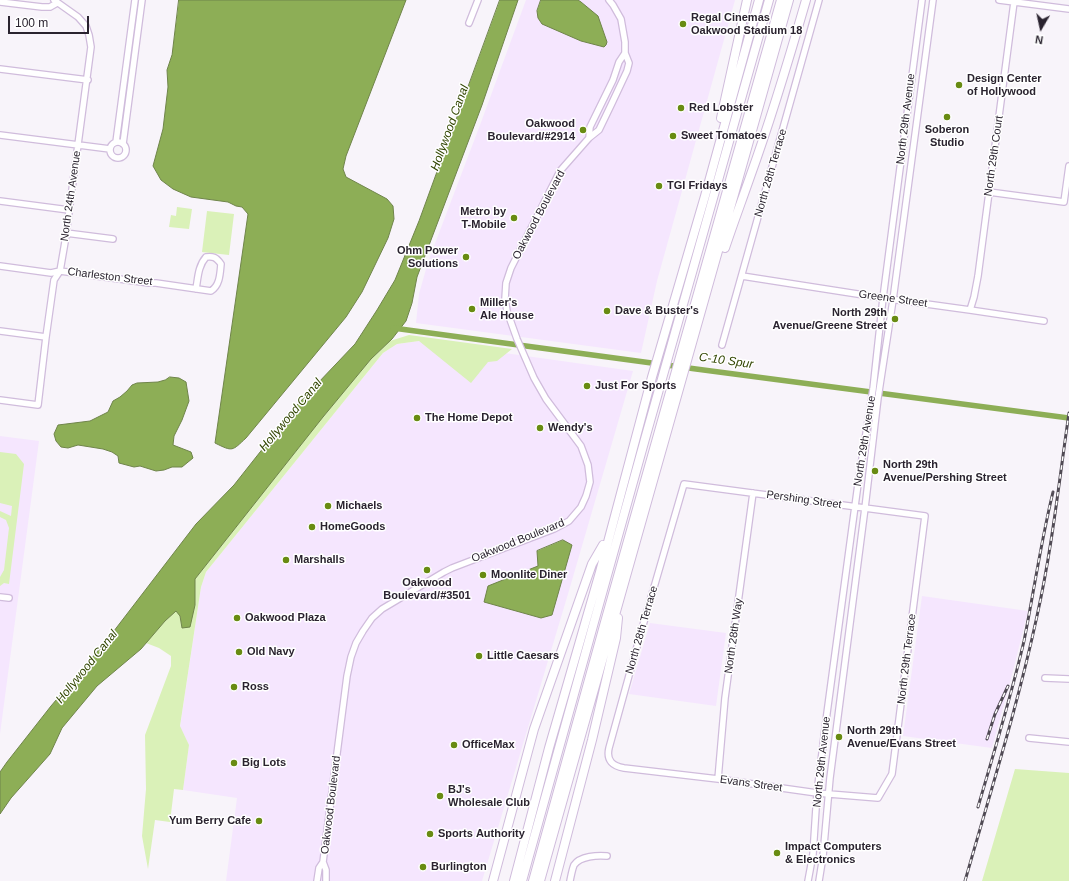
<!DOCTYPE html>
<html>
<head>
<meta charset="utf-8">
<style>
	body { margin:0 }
	#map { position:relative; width:1069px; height:881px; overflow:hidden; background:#f8f4fa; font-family:Helvetica,sans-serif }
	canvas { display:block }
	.north { position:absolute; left:1021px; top:8px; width:40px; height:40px; -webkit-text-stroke:3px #fff; paint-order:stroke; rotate:189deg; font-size:11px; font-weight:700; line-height:16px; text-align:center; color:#2a232f }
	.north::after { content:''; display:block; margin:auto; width:14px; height:18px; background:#2a232f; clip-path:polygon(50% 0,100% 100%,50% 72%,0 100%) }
	.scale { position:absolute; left:8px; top:16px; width:81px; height:18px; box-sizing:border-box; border:2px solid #2a232f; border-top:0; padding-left:5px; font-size:12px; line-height:14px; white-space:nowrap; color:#2a232f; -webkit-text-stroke:3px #fff; paint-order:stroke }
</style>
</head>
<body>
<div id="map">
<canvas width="1069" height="881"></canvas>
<div class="north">N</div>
<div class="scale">100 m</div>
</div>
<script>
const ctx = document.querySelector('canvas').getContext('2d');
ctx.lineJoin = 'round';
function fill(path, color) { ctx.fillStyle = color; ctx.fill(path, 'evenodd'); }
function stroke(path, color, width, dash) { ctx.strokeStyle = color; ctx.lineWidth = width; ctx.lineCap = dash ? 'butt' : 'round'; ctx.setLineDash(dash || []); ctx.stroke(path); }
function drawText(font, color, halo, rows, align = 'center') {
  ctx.font = font + ' Helvetica,sans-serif'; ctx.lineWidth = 3; ctx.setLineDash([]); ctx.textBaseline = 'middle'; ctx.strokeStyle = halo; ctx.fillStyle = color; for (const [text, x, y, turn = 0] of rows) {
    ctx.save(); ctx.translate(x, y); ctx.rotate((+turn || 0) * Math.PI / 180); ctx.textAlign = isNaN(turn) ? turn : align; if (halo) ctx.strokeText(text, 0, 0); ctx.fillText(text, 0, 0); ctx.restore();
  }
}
fill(new Path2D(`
	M 526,0 L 735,0 L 657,281 L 641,353 L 416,323 L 419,294 L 428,262 L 480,125 Z
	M 419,341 L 633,371 L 568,594 L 482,881 L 226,881 L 237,798 L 183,790 L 189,745 L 180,727 L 201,587 L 206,572 L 383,353 L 397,344 Z
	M 0,436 L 39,441 L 0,734 Z
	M 922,596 L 1028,611 L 1012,675 L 992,748 L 903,736 Z
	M 650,623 L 726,633 L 716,706 L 629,694 Z`), '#f5e6fe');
fill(new Path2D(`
	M 177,207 L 192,209 L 189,229 L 169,227 L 171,215 L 176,216 Z
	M 207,211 L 234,214 L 229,255 L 202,252 Z
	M 409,335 L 512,349 L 497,361 L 488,362 L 471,383 L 419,341 L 397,344 L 383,353 L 206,572 L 201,587 L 180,726 L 189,745 L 183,790 L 174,789 L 170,822 L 155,820 L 148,869 L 142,836 L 146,789 L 145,735 L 171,666 L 171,656 L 159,648 L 146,643 L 165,621 L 176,610 L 180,616 L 182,628 L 195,605 L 195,579 L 323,417 L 371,359 L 390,341 Z
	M 0,452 L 16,454 L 24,464 L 9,584 L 4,583 L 0,586 L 0,577 L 4,570 L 9,528 L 6,520 L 0,517 L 0,511 L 11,516 L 12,506 L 0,503 Z
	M 1015,769 L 1069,773 L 1069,881 L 982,881 Z`), '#daf1b8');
const water = new Path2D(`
	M 179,0 L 406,0 L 346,156 L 343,169 L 346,177 L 387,199 L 393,206 L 394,219 L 388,238 L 362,292 L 346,317 L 246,438 C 232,451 233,452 215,443 L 248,214 L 242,207 L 236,206 L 228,202 L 191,197 L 173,189 L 161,180 L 153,166 L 163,129 L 168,87 L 167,70 L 172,55 Z
	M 500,0 L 518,0 L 482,105 L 417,277 L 412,303 L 406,321 L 392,339 L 371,359 L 323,417 L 195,579 L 195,605 L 190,627 L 182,628 L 180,616 L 176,611 L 165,621 L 141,649 L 97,686 L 62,728 L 50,754 L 11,798 L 0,814 L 0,772 L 7,762 L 51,706 L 107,640 L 196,524 L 234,485 L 298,404 L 355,344 L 377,310 L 395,280 L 419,221 Z
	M 541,0 L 578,0 L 581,2 L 598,16 L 607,42 L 606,45 L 604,47 L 581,41 L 542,24 L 538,18 L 537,11 Z
	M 170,377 L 179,378 L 186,382 L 189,401 L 182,420 L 174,436 L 173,445 L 191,452 L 193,458 L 182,467 L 172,467 L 164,470 L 156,471 L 140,466 L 134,467 L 119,463 L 118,456 L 112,452 L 103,449 L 78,445 L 68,448 L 61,447 L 56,441 L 54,434 L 58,425 L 90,421 L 108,412 L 113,401 L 120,397 L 127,391 L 132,385 L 137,383 L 158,382 L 165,380 Z
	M 563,540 L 572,545 L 552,615 L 541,618 L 484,602 L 488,586 L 538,566 L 537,551 Z`);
fill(water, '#8dae56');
stroke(water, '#6f844a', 1);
stroke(new Path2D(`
	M 393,328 L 696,369 L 1069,418`), '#8dae56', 5.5);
const minor = new Path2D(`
	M 999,0 L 1069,9
	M 0,2 L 42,7 L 50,7 L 57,3
	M 469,23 L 478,0
	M 0,69 L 88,80
	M 0,135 L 110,149
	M 589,138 L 590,127 L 613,80 L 619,62 L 625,53
	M 116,142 L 135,0
	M110 150a8 8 0 1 1 16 0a8 8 0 1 1-16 0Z
	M 123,144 L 142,0
	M 989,192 L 1064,202 L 1069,166
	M 0,201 L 69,210
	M 66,233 L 113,239
	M 0,266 L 51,273 L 60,271 L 149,283 L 156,283 L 211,291 C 220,285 220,274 221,264 C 216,257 213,256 206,257 C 198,266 198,278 196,289
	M 742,276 L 883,298 L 970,310 L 1044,321
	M 970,310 L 974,297 L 978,276 L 1014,2
	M 0,331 L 46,337
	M 722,345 L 819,0
	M 0,400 L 38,405 L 46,337 L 54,280 L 60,271 L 65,242 L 91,47 L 89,35 L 86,26 L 78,17 L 54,0
	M 684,484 L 925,516 L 892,774 L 878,798 L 817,793 L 718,779 L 624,768 C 613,766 606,761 609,748 L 641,632 Z
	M 0,597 L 9,598
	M 1045,678 L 1069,679
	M 1029,738 L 1069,742
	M 718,779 L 725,698 L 753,493
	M 317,881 L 319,868 L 323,862
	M 326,881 L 326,870 L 323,862 L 347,676 L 351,657 L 356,643 L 363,631 L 372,618 L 382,609 L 444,572 L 452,568 L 554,529 L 569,521 L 581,507 L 586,496 L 590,482 L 588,465 L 581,446 L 546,399 L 534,378 L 517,339 L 507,311 L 505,299 L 506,283 L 511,268 L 560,171 L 589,138 L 599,130 L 612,103 L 627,71 L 629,63 L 625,53 L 625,42 L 621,19 L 613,5 L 609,0
	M 570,881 C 571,876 572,870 574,865 C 580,856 598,855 607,856
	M 808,881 L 813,854 L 817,793 L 827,713 L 858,484 L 873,389 L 883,298 L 922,0
	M 819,881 L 823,856 L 830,778 L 865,508 L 878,398 L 893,300 L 933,0`);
const highway = new Path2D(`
	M 721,118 L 747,0
	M 725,248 C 733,224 742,200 750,177 C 771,119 789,59 806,0
	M 493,881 L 534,729 L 592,564 L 603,545
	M 514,881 L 549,748 L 600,572 L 652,377 L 705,196 L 759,0
	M 522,881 L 645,439 L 769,0
	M 533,881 L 605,622 L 781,0
	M 540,881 C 622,587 708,294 789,0
	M 555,881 L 592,740 L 616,638 L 618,618`);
stroke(minor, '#d0bcdc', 8);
stroke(highway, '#d0bcdc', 10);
stroke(minor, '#fff', 5.5);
stroke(highway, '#fff', 8);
const rail = new Path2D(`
	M 987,739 L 995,714 L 1008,686
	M 978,807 C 994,752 1011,697 1024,641 C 1034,591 1041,541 1053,492
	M 965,881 C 990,793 1018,705 1037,616 C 1052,549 1059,481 1069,413`);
stroke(rail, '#504a54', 3);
stroke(rail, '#fff', 1.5, [4.5]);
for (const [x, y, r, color] of [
	[683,24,4,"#688b12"],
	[959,85,4,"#688b12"],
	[681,108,4,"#688b12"],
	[947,117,4,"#688b12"],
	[583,130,4,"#688b12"],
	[673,136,4,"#688b12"],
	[659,186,4,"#688b12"],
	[514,218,4,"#688b12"],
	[466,257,4,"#688b12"],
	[472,309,4,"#688b12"],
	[607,311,4,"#688b12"],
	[895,319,4,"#688b12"],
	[587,386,4,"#688b12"],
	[417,418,4,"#688b12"],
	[540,428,4,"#688b12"],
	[875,471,4,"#688b12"],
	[328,506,4,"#688b12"],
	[312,527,4,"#688b12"],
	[286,560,4,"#688b12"],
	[427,570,4,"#688b12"],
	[483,575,4,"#688b12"],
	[237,618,4,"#688b12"],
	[239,652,4,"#688b12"],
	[479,656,4,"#688b12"],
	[234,687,4,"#688b12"],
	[839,737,4,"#688b12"],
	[454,745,4,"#688b12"],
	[234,763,4,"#688b12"],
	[440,796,4,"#688b12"],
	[259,821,4,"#688b12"],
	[430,834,4,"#688b12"],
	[777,853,4,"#688b12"],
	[423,867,4,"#688b12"]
]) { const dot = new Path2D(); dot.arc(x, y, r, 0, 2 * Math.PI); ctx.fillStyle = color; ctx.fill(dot); stroke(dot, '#fff', 1.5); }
drawText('bold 11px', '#2a232f', '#fff', [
	["Regal Cinemas",691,18],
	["Oakwood Stadium 18",691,31],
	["Design Center",967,79],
	["of Hollywood",967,92],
	["Red Lobster",689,108],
	["Oakwood",575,124,"right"],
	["Boulevard/#2914",575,137,"right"],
	["Soberon",947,130,"center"],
	["Studio",947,143,"center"],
	["Sweet Tomatoes",681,136],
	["TGI Fridays",667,186],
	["Metro by",506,212,"right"],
	["T-Mobile",506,225,"right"],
	["Ohm Power",458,251,"right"],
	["Solutions",458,264,"right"],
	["Miller's",480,303],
	["Ale House",480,316],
	["Dave & Buster's",615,311],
	["North 29th",887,313,"right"],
	["Avenue/Greene Street",887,326,"right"],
	["Just For Sports",595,386],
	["The Home Depot",425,418],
	["Wendy's",548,428],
	["North 29th",883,465],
	["Avenue/Pershing Street",883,478],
	["Michaels",336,506],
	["HomeGoods",320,527],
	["Marshalls",294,560],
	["Moonlite Diner",491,575],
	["Oakwood",427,583,"center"],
	["Boulevard/#3501",427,596,"center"],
	["Oakwood Plaza",245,618],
	["Old Navy",247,652],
	["Little Caesars",487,656],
	["Ross",242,687],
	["North 29th",847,731],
	["Avenue/Evans Street",847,744],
	["OfficeMax",462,745],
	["Big Lots",242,763],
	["BJ's",448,790],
	["Wholesale Club",448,803],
	["Yum Berry Cafe",251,821,"right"],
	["Sports Authority",438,834],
	["Impact Computers",785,847],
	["& Electronics",785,860],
	["Burlington",431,867]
], 'left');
drawText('11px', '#2a232f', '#fff', [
	["North 29th Avenue",906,119,-83],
	["North 29th Court",994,156,-82],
	["North 28th Terrace",771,173,-74],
	["North 24th Avenue",71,196,-82],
	["Oakwood Boulevard",539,215,-62],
	["Charleston Street",110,277,7],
	["Greene Street",893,299,8],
	["North 29th Avenue",865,441,-81],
	["Pershing Street",804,500,8],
	["Oakwood Boulevard",518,541,-22],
	["North 28th Terrace",642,630,-74],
	["North 28th Way",734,636,-82],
	["North 29th Terrace",907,659,-83],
	["North 29th Avenue",822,762,-84],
	["Evans Street",751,784,8],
	["Oakwood Boulevard",331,805,-83]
]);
drawText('italic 12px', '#314501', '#fff', [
	["Hollywood Canal",450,128,-70],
	["C-10 Spur",726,361,8],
	["Hollywood Canal",291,415,-50],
	["Hollywood Canal",87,667,-51]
]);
</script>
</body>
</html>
